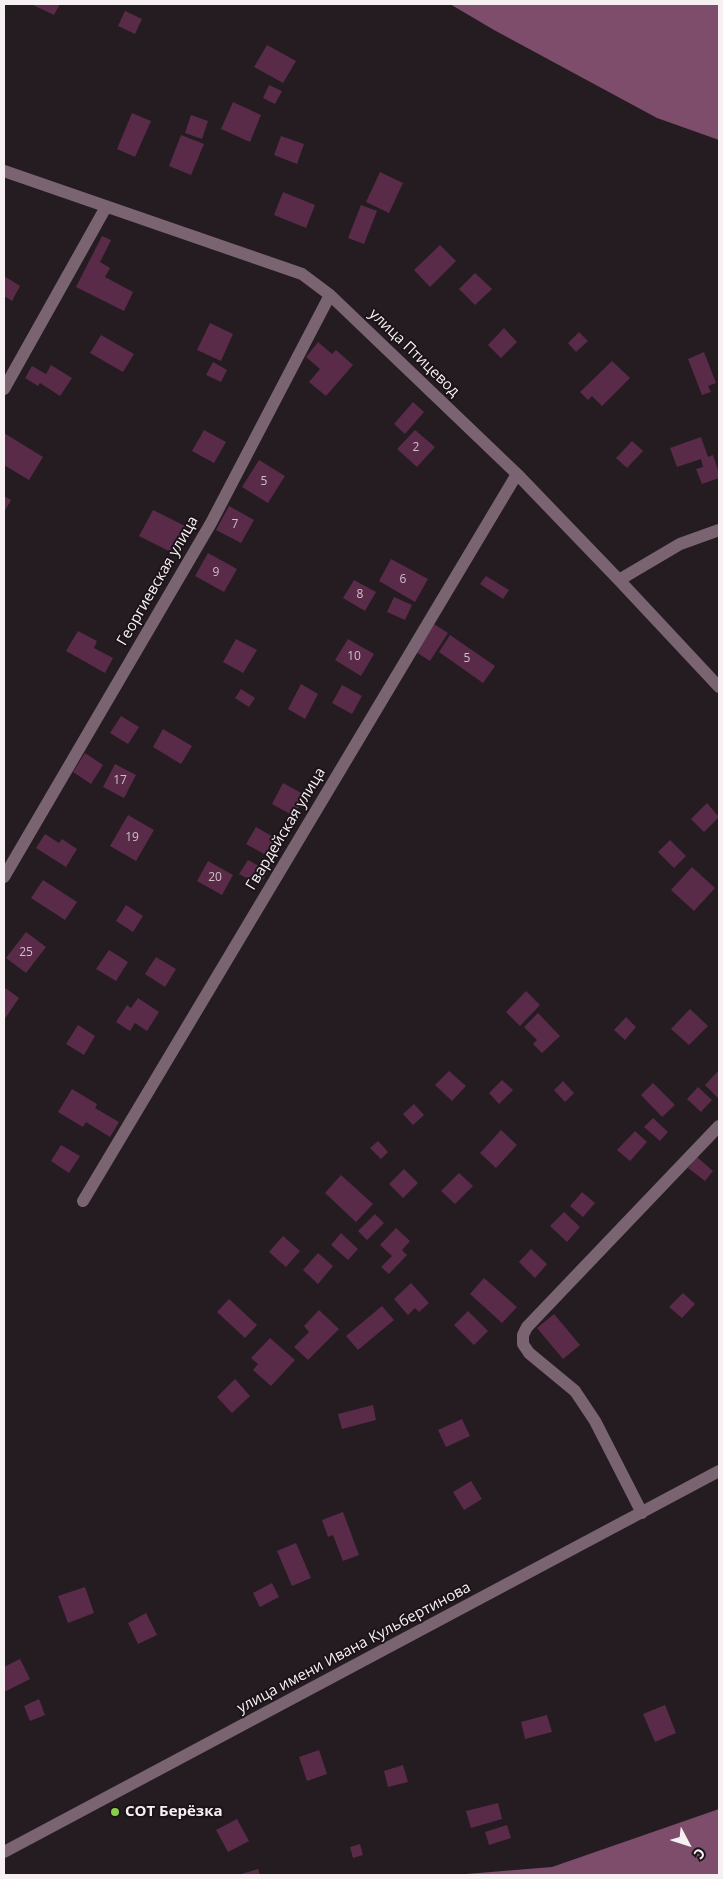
<!DOCTYPE html>
<html>
<head>
<meta charset="utf-8">
<style>
	body { margin:0 }
	#map { position:relative; width:723px; height:1879px; overflow:hidden; background:#241c21; font-family:"Open Sans",sans-serif }
	canvas { display:block }
	.frame { position:absolute; inset:0; border:5px solid #f6f0f3; pointer-events:none }
	.north { position:absolute; left:663px; top:1819px; width:50px; height:50px; -webkit-text-stroke:4px #1b1318; paint-order:stroke; rotate:130deg; font-size:14px; font-weight:700; line-height:20px; text-align:center; color:#f6f0f3 }
	.north::after { content:''; display:block; margin:auto; width:18px; height:22px; background:#f6f0f3; clip-path:polygon(50% 0,100% 100%,50% 72%,0 100%) }
</style>
</head>
<body>
<div id="map">
<canvas width="723" height="1879"></canvas>
<div class="frame"></div>
<div class="north">С</div>
</div>
<script>
const ctx = document.querySelector('canvas').getContext('2d');
ctx.lineJoin = 'round';
function fill(path, color) { ctx.fillStyle = color; ctx.fill(path, 'evenodd'); }
function stroke(path, color, width, dash) { ctx.strokeStyle = color; ctx.lineWidth = width; ctx.lineCap = dash ? 'butt' : 'round'; ctx.setLineDash(dash || []); ctx.stroke(path); }
function drawText(font, color, halo, rows, align = 'center') {
  ctx.font = font + ' "Open Sans",sans-serif'; ctx.lineWidth = 4; ctx.setLineDash([]); ctx.textBaseline = 'middle'; ctx.strokeStyle = halo; ctx.fillStyle = color; for (const [text, x, y, turn = 0] of rows) {
    ctx.save(); ctx.translate(x, y); ctx.rotate((+turn || 0) * Math.PI / 180); ctx.textAlign = isNaN(turn) ? turn : align; if (halo) ctx.strokeText(text, 0, 0); ctx.fillText(text, 0, 0); ctx.restore();
  }
}
fill(new Path2D(`
	M 450,4 L 719,4 L 719,140 L 657,118 L 494,30 Z
	M 719,1809 L 719,1875 L 454,1875 L 552,1867 Z`), '#7e4d6c');
fill(new Path2D(`
	M 31,4 L 60,4 L 54,15 Z
	M 125,11 L 142,19 L 135,34 L 118,26 Z
	M 267,45 L 296,61 L 283,83 L 254,67 Z
	M 269,85 L 282,91 L 275,104 L 263,98 Z
	M 233,102 L 261,115 L 250,142 L 221,129 Z
	M 132,113 L 151,121 L 135,157 L 117,149 Z
	M 191,115 L 208,121 L 202,139 L 185,133 Z
	M 181,135 L 204,144 L 191,175 L 169,166 Z
	M 281,136 L 304,144 L 297,164 L 274,155 Z
	M 380,172 L 403,183 L 389,213 L 366,202 Z
	M 283,192 L 315,205 L 306,228 L 274,215 Z
	M 361,205 L 377,211 L 364,244 L 348,238 Z
	M 102,236 L 111,240 L 100,262 L 110,268 L 105,277 L 133,292 L 124,311 L 76,287 Z
	M 440,245 L 456,261 L 430,287 L 414,270 Z
	M 475,273 L 492,289 L 475,305 L 459,289 Z
	M 4,276 L 20,286 L 12,301 L 4,296 Z
	M 210,323 L 233,334 L 221,361 L 197,350 Z
	M 504,328 L 517,342 L 501,358 L 488,345 Z
	M 579,332 L 588,341 L 576,352 L 568,343 Z
	M 101,335 L 134,354 L 123,372 L 90,353 Z
	M 318,342 L 332,354 L 336,350 L 353,365 L 326,396 L 309,382 L 320,369 L 306,357 Z
	M 704,352 L 716,383 L 708,386 L 711,392 L 702,395 L 688,359 Z
	M 612,361 L 630,378 L 602,406 L 592,396 L 588,400 L 580,392 Z
	M 213,362 L 227,370 L 221,382 L 206,375 Z
	M 51,365 L 72,378 L 60,396 L 40,383 L 38,386 L 25,378 L 32,366 L 46,374 Z
	M 413,402 L 424,412 L 405,434 L 394,424 Z
	M 204,430 L 226,442 L 214,463 L 192,451 Z
	M 415,430 L 435,447 L 417,467 L 397,449 Z
	M 4,433 L 43,457 L 29,480 L 4,465 Z
	M 701,437 L 708,457 L 713,455 L 719,473 L 719,478 L 702,484 L 696,469 L 703,467 L 701,459 L 677,467 L 670,448 Z
	M 632,441 L 643,451 L 627,468 L 616,458 Z
	M 259,460 L 285,476 L 268,503 L 242,487 Z
	M 4,496 L 11,500 L 4,512 Z
	M 229,506 L 254,520 L 241,543 L 216,530 Z
	M 153,510 L 191,529 L 177,555 L 139,536 Z
	M 208,553 L 237,569 L 224,592 L 195,576 Z
	M 391,559 L 428,579 L 415,602 L 379,581 Z
	M 486,576 L 509,590 L 503,599 L 480,584 Z
	M 354,580 L 376,592 L 365,611 L 343,598 Z
	M 394,597 L 412,605 L 405,620 L 387,612 Z
	M 434,624 L 448,633 L 430,661 L 416,652 Z
	M 78,631 L 97,641 L 94,648 L 113,658 L 105,673 L 66,651 Z
	M 450,635 L 495,666 L 483,683 L 439,652 Z
	M 236,639 L 257,650 L 243,673 L 223,662 Z
	M 348,639 L 374,654 L 361,676 L 335,660 Z
	M 301,684 L 318,694 L 305,719 L 288,709 Z
	M 342,685 L 362,696 L 352,714 L 332,703 Z
	M 241,689 L 255,698 L 249,707 L 235,698 Z
	M 121,716 L 139,727 L 128,744 L 110,733 Z
	M 163,729 L 192,746 L 181,764 L 153,747 Z
	M 85,753 L 103,765 L 91,784 L 73,772 Z
	M 115,764 L 136,775 L 124,798 L 103,787 Z
	M 283,783 L 305,795 L 294,816 L 272,804 Z
	M 707,803 L 719,817 L 704,832 L 691,819 Z
	M 128,815 L 154,830 L 136,861 L 110,846 Z
	M 256,827 L 275,838 L 266,855 L 246,844 Z
	M 45,834 L 59,843 L 62,839 L 77,849 L 66,867 L 36,848 Z
	M 670,840 L 686,856 L 674,868 L 658,852 Z
	M 248,860 L 268,871 L 260,885 L 239,874 Z
	M 208,861 L 233,875 L 222,895 L 197,881 Z
	M 692,867 L 715,888 L 694,911 L 671,890 Z
	M 43,880 L 77,902 L 65,920 L 31,898 Z
	M 126,905 L 143,916 L 133,932 L 116,921 Z
	M 26,932 L 46,947 L 26,973 L 6,958 Z
	M 109,950 L 128,962 L 116,981 L 96,969 Z
	M 156,957 L 176,969 L 165,987 L 145,974 Z
	M 4,987 L 19,998 L 4,1020 Z
	M 526,991 L 540,1005 L 520,1026 L 506,1012 Z
	M 138,998 L 159,1012 L 147,1031 L 135,1023 L 130,1031 L 116,1022 L 127,1005 L 131,1008 Z
	M 690,1009 L 708,1026 L 689,1045 L 671,1029 Z
	M 538,1013 L 560,1036 L 542,1053 L 533,1044 L 537,1040 L 524,1027 Z
	M 626,1017 L 636,1027 L 625,1040 L 614,1030 Z
	M 78,1025 L 95,1036 L 84,1055 L 66,1044 Z
	M 719,1070 L 719,1097 L 718,1098 L 705,1085 Z
	M 449,1071 L 466,1086 L 452,1101 L 435,1085 Z
	M 502,1080 L 513,1090 L 499,1104 L 489,1093 Z
	M 563,1081 L 574,1093 L 565,1102 L 554,1090 Z
	M 653,1083 L 675,1105 L 662,1117 L 641,1095 Z
	M 698,1087 L 712,1100 L 701,1112 L 687,1099 Z
	M 72,1089 L 97,1104 L 95,1108 L 119,1122 L 110,1137 L 86,1122 L 83,1127 L 58,1112 Z
	M 414,1104 L 424,1115 L 413,1125 L 403,1114 Z
	M 653,1118 L 668,1132 L 660,1141 L 644,1127 Z
	M 501,1130 L 517,1145 L 496,1168 L 480,1153 Z
	M 635,1131 L 647,1142 L 630,1161 L 617,1150 Z
	M 378,1141 L 388,1152 L 381,1159 L 370,1148 Z
	M 61,1145 L 80,1156 L 69,1173 L 51,1161 Z
	M 697,1157 L 713,1171 L 705,1181 L 688,1168 Z
	M 404,1169 L 418,1183 L 403,1198 L 389,1184 Z
	M 459,1173 L 473,1186 L 455,1204 L 441,1191 Z
	M 341,1175 L 373,1204 L 356,1222 L 325,1193 Z
	M 582,1192 L 595,1203 L 583,1217 L 570,1206 Z
	M 564,1212 L 580,1227 L 567,1242 L 550,1226 Z
	M 375,1214 L 384,1223 L 367,1240 L 358,1231 Z
	M 396,1228 L 410,1241 L 402,1250 L 407,1255 L 389,1274 L 381,1267 L 392,1256 L 380,1245 Z
	M 341,1233 L 358,1249 L 348,1260 L 331,1245 Z
	M 283,1236 L 300,1251 L 286,1267 L 269,1252 Z
	M 531,1249 L 547,1264 L 535,1278 L 519,1262 Z
	M 318,1253 L 333,1266 L 318,1284 L 303,1270 Z
	M 484,1278 L 517,1307 L 502,1323 L 470,1294 Z
	M 411,1283 L 429,1303 L 419,1312 L 415,1308 L 408,1315 L 394,1299 Z
	M 683,1293 L 695,1304 L 682,1318 L 669,1307 Z
	M 229,1299 L 257,1325 L 245,1338 L 217,1312 Z
	M 382,1306 L 394,1320 L 358,1350 L 346,1336 Z
	M 319,1310 L 339,1329 L 308,1360 L 294,1347 L 309,1332 L 304,1326 Z
	M 468,1311 L 488,1331 L 474,1345 L 454,1325 Z
	M 554,1314 L 580,1345 L 563,1359 L 537,1328 Z
	M 270,1338 L 295,1360 L 271,1386 L 253,1370 L 258,1364 L 251,1358 Z
	M 235,1379 L 250,1396 L 232,1413 L 217,1397 Z
	M 373,1405 L 376,1420 L 342,1429 L 338,1414 Z
	M 462,1419 L 470,1436 L 446,1447 L 438,1430 Z
	M 471,1481 L 482,1499 L 464,1510 L 453,1492 Z
	M 343,1512 L 359,1555 L 343,1561 L 333,1535 L 328,1537 L 322,1520 Z
	M 296,1543 L 311,1578 L 292,1586 L 277,1551 Z
	M 272,1583 L 279,1597 L 260,1607 L 253,1593 Z
	M 85,1587 L 94,1613 L 68,1623 L 58,1596 Z
	M 146,1613 L 157,1635 L 138,1644 L 128,1623 Z
	M 20,1659 L 30,1679 L 4,1692 L 4,1667 Z
	M 39,1699 L 45,1715 L 30,1721 L 24,1706 Z
	M 665,1705 L 676,1733 L 655,1742 L 643,1714 Z
	M 547,1715 L 552,1732 L 525,1739 L 521,1722 Z
	M 319,1750 L 327,1774 L 307,1781 L 299,1757 Z
	M 403,1765 L 408,1782 L 388,1787 L 384,1771 Z
	M 498,1803 L 502,1819 L 471,1828 L 466,1811 Z
	M 237,1819 L 249,1841 L 228,1852 L 216,1830 Z
	M 507,1825 L 511,1838 L 489,1845 L 485,1832 Z
	M 360,1844 L 363,1855 L 353,1858 L 350,1847 Z
	M 258,1869 L 260,1875 L 238,1875 Z`), '#592b49');
stroke(new Path2D(`
	M 4,171 L 302,274 L 330,295 L 517,474 L 619,580 L 719,687
	M 4,389 L 106,207
	M 619,580 L 680,544 L 719,530
	M 4,877 L 211,523 L 330,295
	M 83,1201 L 517,474
	M 642,1513 L 595,1421 L 575,1391 L 529,1353 L 523,1344 L 523,1335 L 527,1327 L 719,1126
	M 4,1852 L 719,1471`), '#7b6472', 12);
for (const [x, y, r, color] of [
	[115,1812,5,"#8ace47"]
]) { const dot = new Path2D(); dot.arc(x, y, r, 0, 2 * Math.PI); ctx.fillStyle = color; ctx.fill(dot); stroke(dot, '#1b1318', 2); }
drawText('12px', '#cfbfc8', null, [
	["2",416,448],
	["5",264,482],
	["7",235,525],
	["9",216,573],
	["6",403,580],
	["8",360,595],
	["10",354,657],
	["5",467,659],
	["17",120,781],
	["19",132,838],
	["20",215,878],
	["25",26,953]
]);
drawText('15px', '#f6f0f3', '#1b1318', [
	["улица Птицевод",414,353,44],
	["Георгиевская улица",158,581,-60],
	["Гвардейская улица",286,829,-59],
	["улица имени Ивана Кульбертинова",354,1648,-28]
]);
drawText('bold 15px', '#f6f0f3', '#1b1318', [
	["СОТ Берёзка",125,1812]
], 'left');
</script>
</body>
</html>
